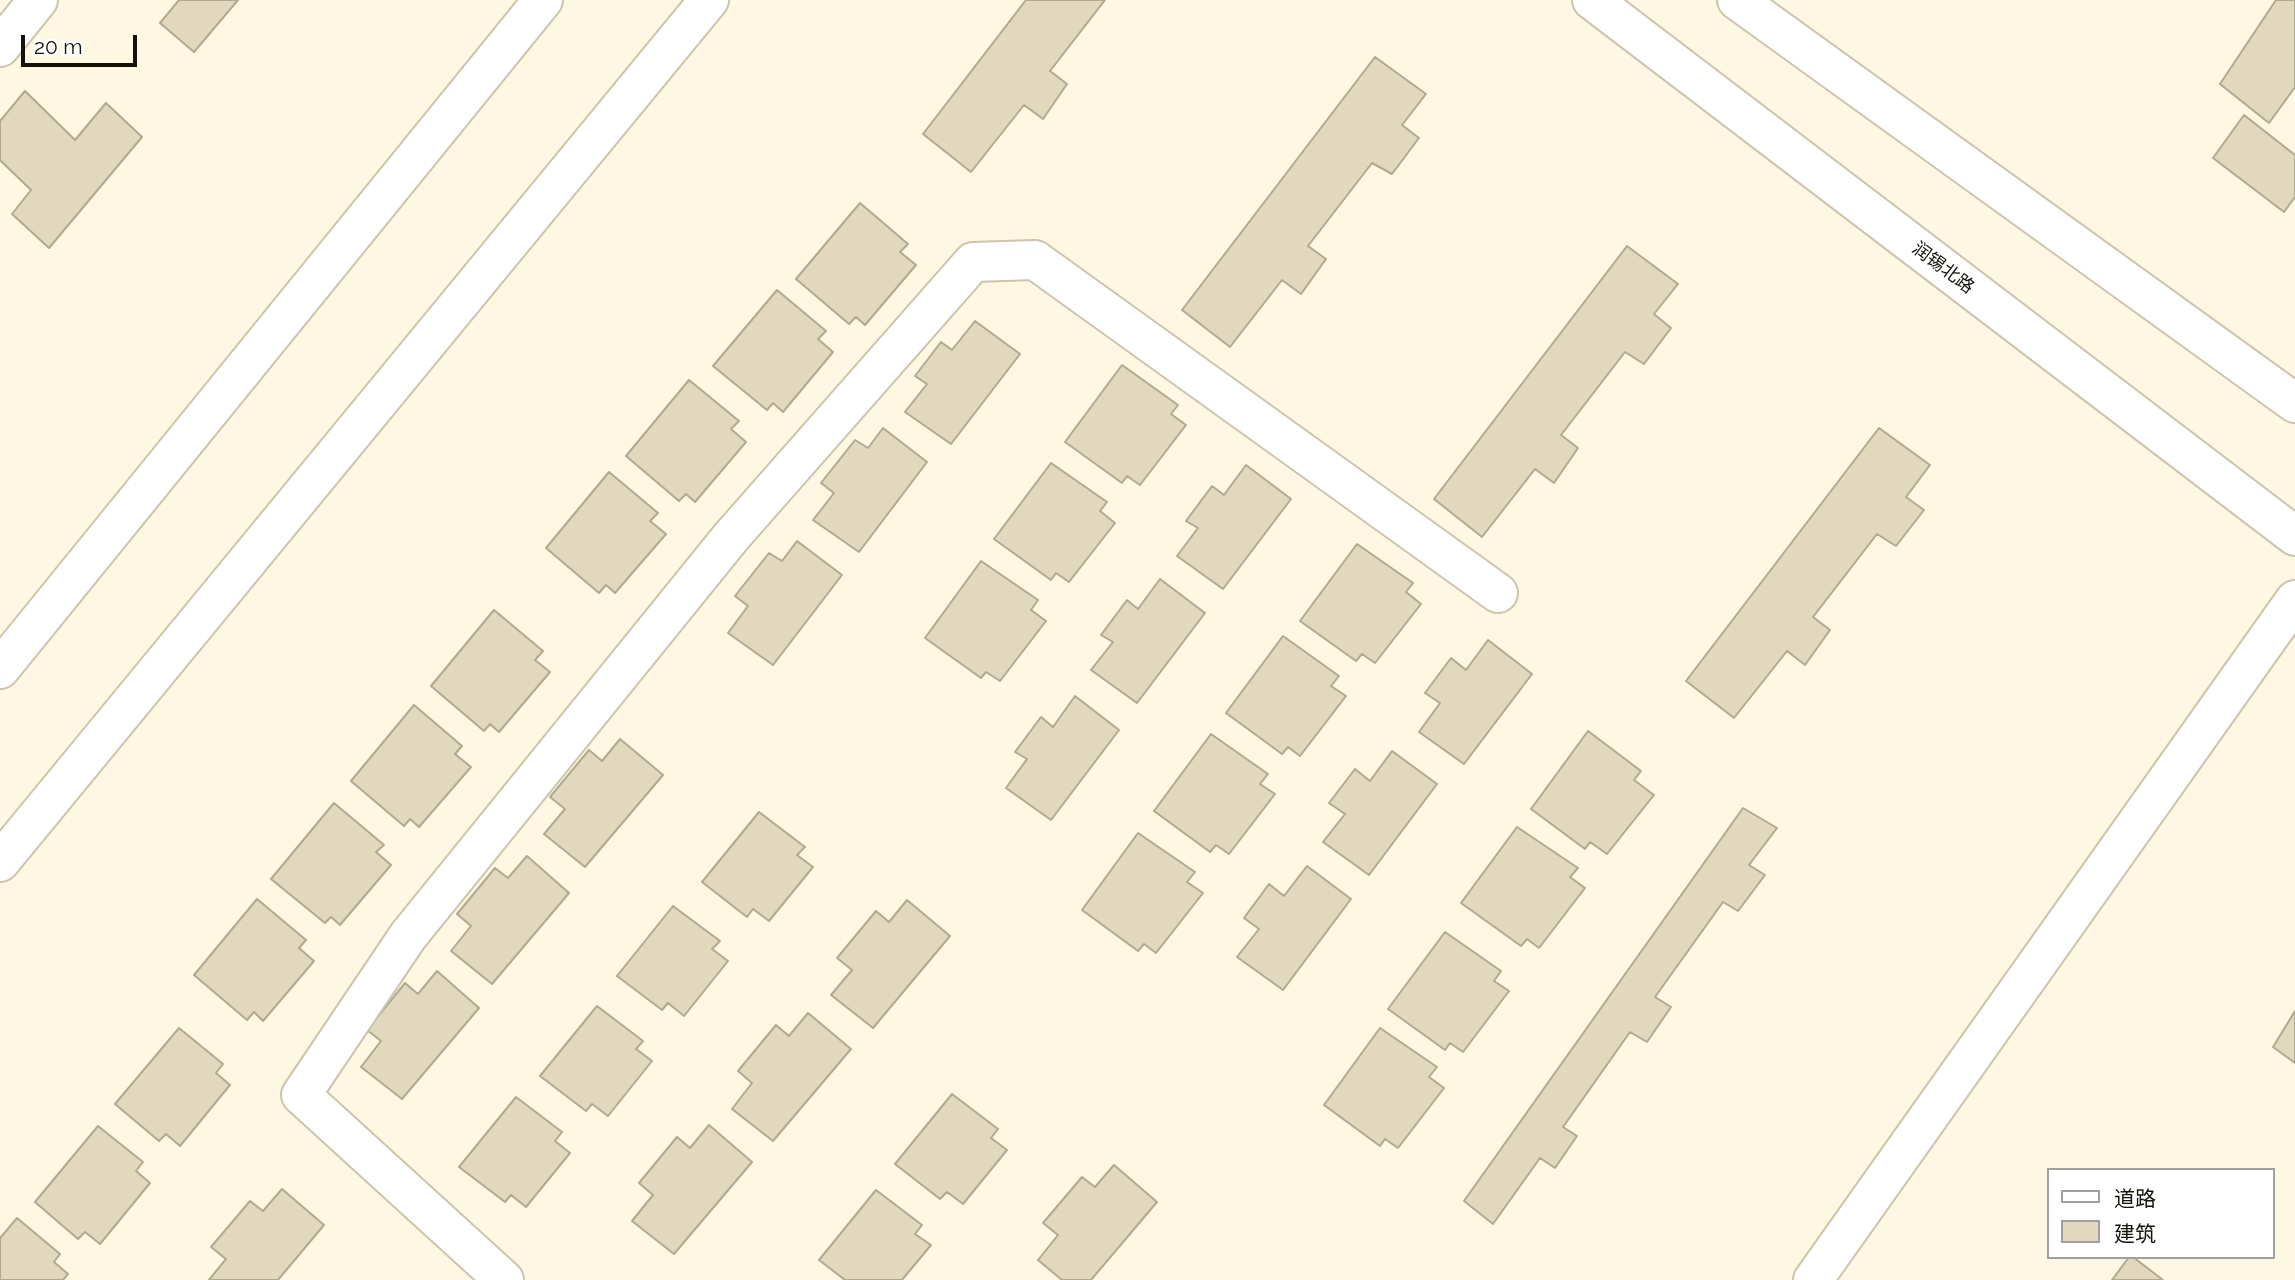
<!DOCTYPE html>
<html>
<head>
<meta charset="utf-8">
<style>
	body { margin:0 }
	#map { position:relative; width:2295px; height:1280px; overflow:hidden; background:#fef7e2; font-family:Raleway,"Noto Sans SC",sans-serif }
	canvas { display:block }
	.legend { position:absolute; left:2047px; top:1168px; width:228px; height:91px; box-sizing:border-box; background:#fff; border:2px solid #a1a09d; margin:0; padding:9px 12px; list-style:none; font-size:21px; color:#151209 }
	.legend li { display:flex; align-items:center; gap:14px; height:35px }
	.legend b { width:35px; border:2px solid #a1a09d }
	.scale { position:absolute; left:21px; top:35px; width:116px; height:32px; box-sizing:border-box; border:4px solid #151209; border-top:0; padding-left:9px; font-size:21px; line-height:24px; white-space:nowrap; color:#151209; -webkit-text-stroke:5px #fff; paint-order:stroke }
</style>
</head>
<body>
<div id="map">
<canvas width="2295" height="1280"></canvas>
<ul class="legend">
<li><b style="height:9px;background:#fff"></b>道路</li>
<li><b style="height:19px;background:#e1d8be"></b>建筑</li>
</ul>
<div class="scale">20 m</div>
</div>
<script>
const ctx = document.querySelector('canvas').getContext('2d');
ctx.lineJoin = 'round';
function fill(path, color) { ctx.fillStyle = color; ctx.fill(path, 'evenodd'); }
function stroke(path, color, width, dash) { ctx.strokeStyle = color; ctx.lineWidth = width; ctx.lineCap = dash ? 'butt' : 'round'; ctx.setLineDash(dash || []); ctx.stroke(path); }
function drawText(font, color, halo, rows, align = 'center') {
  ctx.font = font + ' Raleway,"Noto Sans SC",sans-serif'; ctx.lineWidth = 5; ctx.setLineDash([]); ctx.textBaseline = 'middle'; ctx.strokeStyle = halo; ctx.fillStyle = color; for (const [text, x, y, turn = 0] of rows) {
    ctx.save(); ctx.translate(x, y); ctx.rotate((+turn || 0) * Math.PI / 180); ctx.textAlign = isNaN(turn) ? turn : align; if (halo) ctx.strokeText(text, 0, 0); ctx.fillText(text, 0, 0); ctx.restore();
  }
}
const building = new Path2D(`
	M 179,0 L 238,0 L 194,52 L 160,23 Z
	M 1026,0 L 1105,0 L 1050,71 L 1067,84 L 1043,119 L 1024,105 L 971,172 L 923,134 Z
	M 2276,0 L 2295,0 L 2295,87 L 2269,123 L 2220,84 Z
	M 1375,57 L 1426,94 L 1402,125 L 1419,138 L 1392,174 L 1372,163 L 1308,246 L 1326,259 L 1301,294 L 1282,280 L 1230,347 L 1182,310 Z
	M 25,91 L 75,140 L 106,103 L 142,137 L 49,248 L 12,214 L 31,190 L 0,160 L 0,121 Z
	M 2244,115 L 2295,155 L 2295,197 L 2284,212 L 2213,158 Z
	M 860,203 L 908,244 L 900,252 L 916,265 L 865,325 L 856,317 L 849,324 L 796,279 Z
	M 1627,246 L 1678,284 L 1654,314 L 1671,328 L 1644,364 L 1625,352 L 1561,435 L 1578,448 L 1554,483 L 1535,469 L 1482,537 L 1434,499 Z
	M 777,290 L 826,331 L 818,339 L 833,352 L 783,412 L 773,403 L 767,410 L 713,366 Z
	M 975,321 L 1020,354 L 951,444 L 905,412 L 927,384 L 915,376 L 941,342 L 952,350 Z
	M 1122,365 L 1178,405 L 1171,414 L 1186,425 L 1140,485 L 1127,476 L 1122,483 L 1065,442 Z
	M 689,380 L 739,421 L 731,429 L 746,442 L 695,502 L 686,494 L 679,501 L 626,456 Z
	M 883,428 L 927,462 L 859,552 L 813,520 L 834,493 L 821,483 L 855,440 L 868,448 Z
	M 1879,428 L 1930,465 L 1906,497 L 1924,510 L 1896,546 L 1877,534 L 1813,617 L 1830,630 L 1805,665 L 1787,651 L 1734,718 L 1686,681 Z
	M 1051,463 L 1107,502 L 1100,511 L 1115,523 L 1069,582 L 1056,573 L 1051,580 L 994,539 Z
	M 1246,465 L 1291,499 L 1223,589 L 1177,556 L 1198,528 L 1186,521 L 1212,486 L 1224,495 Z
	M 609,472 L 658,513 L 650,521 L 666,534 L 615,593 L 606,585 L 599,593 L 546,548 Z
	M 797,541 L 842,575 L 773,665 L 728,633 L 748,606 L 735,596 L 769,553 L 782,561 Z
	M 1357,544 L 1413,583 L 1406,592 L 1421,604 L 1375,663 L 1362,654 L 1356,661 L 1300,621 Z
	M 981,561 L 1038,600 L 1031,610 L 1046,621 L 1000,681 L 986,672 L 981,678 L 925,638 Z
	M 1160,579 L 1205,613 L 1137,703 L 1091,670 L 1113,642 L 1101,635 L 1127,600 L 1138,609 Z
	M 494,610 L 543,651 L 535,660 L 550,672 L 499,732 L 490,724 L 484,731 L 431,686 Z
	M 1283,636 L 1339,676 L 1331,686 L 1346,696 L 1300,756 L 1288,747 L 1282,754 L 1226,713 Z
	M 1488,640 L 1532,674 L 1464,764 L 1419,732 L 1440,703 L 1425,693 L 1451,658 L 1466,670 Z
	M 1075,696 L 1119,730 L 1051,820 L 1006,788 L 1027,759 L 1015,752 L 1041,717 L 1053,727 Z
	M 414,705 L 462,746 L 455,754 L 471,767 L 419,827 L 410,819 L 404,826 L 351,781 Z
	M 1588,731 L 1641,771 L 1634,780 L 1654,795 L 1607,854 L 1590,842 L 1585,849 L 1531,809 Z
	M 1211,734 L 1268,774 L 1260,784 L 1275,794 L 1229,854 L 1216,845 L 1210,852 L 1154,811 Z
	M 620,739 L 663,775 L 585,867 L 544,834 L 565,809 L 550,797 L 589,750 L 602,761 Z
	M 1392,751 L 1437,784 L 1369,875 L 1323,842 L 1345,814 L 1329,803 L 1355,769 L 1370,781 Z
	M 334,803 L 384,845 L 376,852 L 391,865 L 340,925 L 331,917 L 325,923 L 271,879 Z
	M 1743,808 L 1777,828 L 1749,865 L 1765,875 L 1738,911 L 1723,902 L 1655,997 L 1671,1007 L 1647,1042 L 1630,1032 L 1563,1127 L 1577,1136 L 1555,1168 L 1540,1158 L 1493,1224 L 1464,1201 Z
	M 759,812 L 805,847 L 797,855 L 813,867 L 769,921 L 753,909 L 747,917 L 702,882 Z
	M 1517,827 L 1578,868 L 1570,877 L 1585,888 L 1539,948 L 1527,939 L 1521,946 L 1461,903 Z
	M 1138,833 L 1195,872 L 1187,882 L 1203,893 L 1156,953 L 1144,944 L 1138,951 L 1082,910 Z
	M 527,856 L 569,893 L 492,984 L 451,951 L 471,926 L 457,914 L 495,868 L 508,878 Z
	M 1307,866 L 1351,899 L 1283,990 L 1237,957 L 1259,929 L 1244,918 L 1269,884 L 1284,896 Z
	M 257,899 L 306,940 L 299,948 L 314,961 L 263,1021 L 254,1012 L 247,1020 L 194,975 Z
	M 907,900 L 950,936 L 873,1028 L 831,995 L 852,970 L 837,958 L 876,911 L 889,922 Z
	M 673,906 L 720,941 L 712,949 L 728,961 L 684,1016 L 668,1003 L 662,1010 L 617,976 Z
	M 1445,932 L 1501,971 L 1494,981 L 1509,991 L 1463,1052 L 1450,1043 L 1445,1050 L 1388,1009 Z
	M 437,971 L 479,1008 L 402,1099 L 361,1067 L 381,1041 L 367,1030 L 405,983 L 418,994 Z
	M 597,1006 L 643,1041 L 636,1049 L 652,1061 L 608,1116 L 592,1104 L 586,1111 L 540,1076 Z
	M 2295,1011 L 2295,1063 L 2273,1047 Z
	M 808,1013 L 851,1049 L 773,1141 L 732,1109 L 752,1083 L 738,1071 L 776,1025 L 789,1036 Z
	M 179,1028 L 223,1064 L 216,1073 L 230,1085 L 180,1146 L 166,1134 L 159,1141 L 115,1104 Z
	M 1380,1028 L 1437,1067 L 1429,1077 L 1444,1088 L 1398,1148 L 1385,1139 L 1380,1146 L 1324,1105 Z
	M 952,1094 L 998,1129 L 991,1138 L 1007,1150 L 963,1204 L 947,1192 L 940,1199 L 895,1164 Z
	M 516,1097 L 562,1132 L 555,1141 L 570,1153 L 526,1207 L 511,1195 L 505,1202 L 459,1167 Z
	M 709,1125 L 752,1162 L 674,1254 L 632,1221 L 653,1195 L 639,1183 L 677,1137 L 690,1148 Z
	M 98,1126 L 143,1162 L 136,1171 L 150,1183 L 100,1244 L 85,1232 L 78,1239 L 35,1202 Z
	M 1114,1165 L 1157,1202 L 1091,1280 L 1062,1280 L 1038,1260 L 1058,1235 L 1043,1223 L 1082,1177 L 1095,1187 Z
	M 282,1189 L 324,1225 L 278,1280 L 209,1280 L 226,1259 L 211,1247 L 250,1201 L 263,1211 Z
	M 876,1190 L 922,1225 L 915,1234 L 931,1245 L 902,1280 L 845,1280 L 819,1260 Z
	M 17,1218 L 60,1254 L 54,1262 L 68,1274 L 63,1280 L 0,1280 L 0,1238 Z
	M 2129,1257 L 2133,1257 L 2163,1280 L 2112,1280 Z`);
fill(building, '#e1d8be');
stroke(building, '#b1a990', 2);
const minor = new Path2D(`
	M 0,47 L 38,0
	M 504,1280 L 301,1095 L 408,936 L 731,537 L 973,262 L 1035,260 L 1498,593
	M 1813,1280 L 2295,600`);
const major = new Path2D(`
	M 1592,0 L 2295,536
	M 1737,0 L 2295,403
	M 0,669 L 543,0
	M 0,862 L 709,0`);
stroke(minor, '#ccc4ab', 42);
stroke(major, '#ccc4ab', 42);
stroke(minor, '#fff', 38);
stroke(major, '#fff', 38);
drawText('18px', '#151209', '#fff', [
	["润锡北路",1943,268,37]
]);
</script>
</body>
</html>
